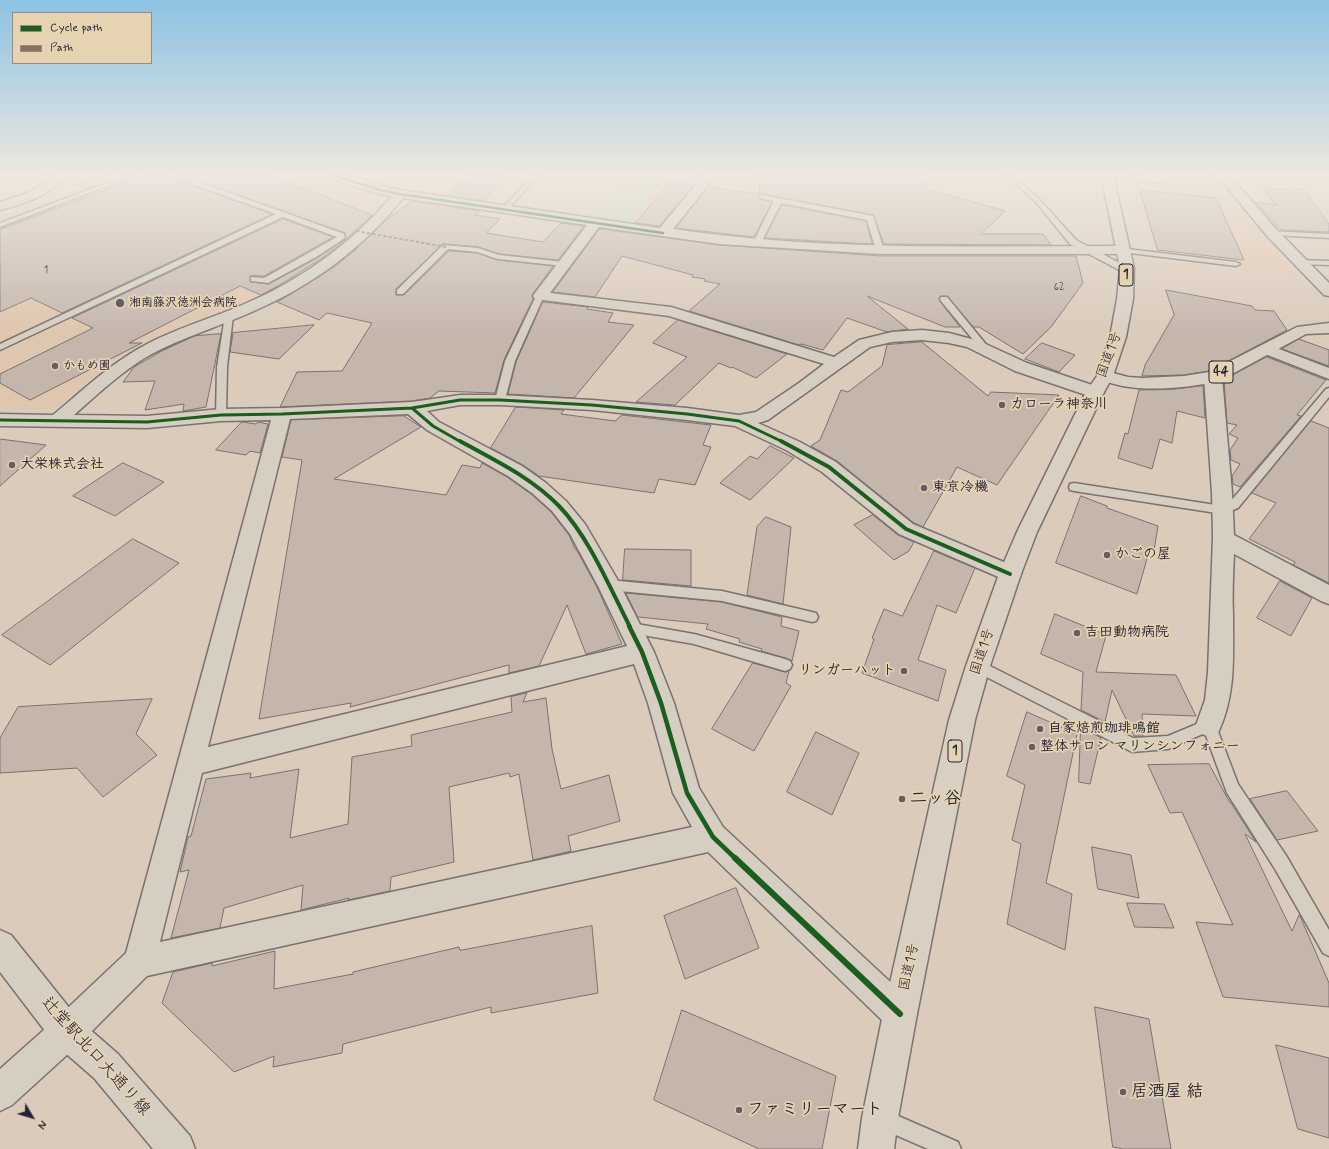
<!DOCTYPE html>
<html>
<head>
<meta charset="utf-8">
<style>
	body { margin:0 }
	#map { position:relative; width:1329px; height:1149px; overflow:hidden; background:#dacbba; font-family:Mynerve,sans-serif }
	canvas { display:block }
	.legend { position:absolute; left:12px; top:12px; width:140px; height:52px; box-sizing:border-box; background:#e6d3b1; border:1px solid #988c82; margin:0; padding:5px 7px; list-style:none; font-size:12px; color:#22223b }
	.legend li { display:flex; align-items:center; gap:8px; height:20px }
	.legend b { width:20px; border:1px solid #988c82 }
	.north { position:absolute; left:12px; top:1097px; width:40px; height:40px; -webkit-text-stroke:3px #e6d3b1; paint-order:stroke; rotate:128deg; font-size:11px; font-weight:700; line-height:16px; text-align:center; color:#22223b }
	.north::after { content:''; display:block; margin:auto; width:14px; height:18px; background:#22223b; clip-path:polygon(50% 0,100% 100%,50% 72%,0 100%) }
</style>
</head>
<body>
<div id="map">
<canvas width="1329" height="1149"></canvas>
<ul class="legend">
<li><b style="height:5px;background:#1b5e20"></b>Cycle path</li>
<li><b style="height:5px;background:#8d6e63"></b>Path</li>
</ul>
<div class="north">N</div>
</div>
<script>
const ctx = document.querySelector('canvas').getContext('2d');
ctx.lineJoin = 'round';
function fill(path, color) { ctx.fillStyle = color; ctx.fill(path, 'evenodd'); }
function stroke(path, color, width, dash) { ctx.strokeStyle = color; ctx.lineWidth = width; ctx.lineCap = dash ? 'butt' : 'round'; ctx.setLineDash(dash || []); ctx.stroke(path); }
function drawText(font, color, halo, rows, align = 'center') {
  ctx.font = font + ' Mynerve,"Klee One",sans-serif'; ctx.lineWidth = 3.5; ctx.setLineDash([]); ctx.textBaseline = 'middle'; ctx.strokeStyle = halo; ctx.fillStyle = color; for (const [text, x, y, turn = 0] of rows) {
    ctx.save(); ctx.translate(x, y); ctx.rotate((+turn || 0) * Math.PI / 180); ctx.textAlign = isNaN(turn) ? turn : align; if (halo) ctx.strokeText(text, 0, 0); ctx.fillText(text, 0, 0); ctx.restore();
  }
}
fill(new Path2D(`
	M 118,175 L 309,175 L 385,199 L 364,223 L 295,275 L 266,291 L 214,316 L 168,331 L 133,347 L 57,407 L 47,409 L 0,409 L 0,216 Z
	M 1133,175 L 1218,175 L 1241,209 L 1297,276 L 1154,256 Z`), '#dfc6ae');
fill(new Path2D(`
	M 644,175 L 669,175 L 629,224 L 588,218 L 622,181 L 636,183 Z`), '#c1d8ae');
const building = new Path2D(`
	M 147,175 L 166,175 L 166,176 L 272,214 L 62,313 L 31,298 L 0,312 L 0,230 Z
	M 179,175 L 269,175 L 372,215 L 341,244 L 322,258 L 283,283 L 261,295 L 240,286 L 129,343 L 142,343 L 30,400 L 0,383 L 0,374 L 93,328 L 72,318 L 283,219 L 333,237 L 264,276 L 250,276 L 251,282 L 269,284 L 317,258 L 346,239 L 345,233 Z
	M 469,175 L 507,175 L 483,201 L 448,196 Z
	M 760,175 L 925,175 L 922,183 L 929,184 L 927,189 L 1005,211 L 981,234 L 1043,234 L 1051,245 L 884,244 L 873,215 L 762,194 L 758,196 L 759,199 L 772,202 L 754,237 L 676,228 L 708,187 L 759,194 Z
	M 670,182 L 694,185 L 659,226 L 636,223 Z
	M 1262,188 L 1304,190 L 1329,224 L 1329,232 L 1282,230 L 1255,202 L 1276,205 Z
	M 1140,190 L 1216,198 L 1244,260 L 1158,250 Z
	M 412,201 L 480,211 L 475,215 L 500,219 L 486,233 L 543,242 L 561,223 L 584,226 L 558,260 L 499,254 L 478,247 L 443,244 L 396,289 L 396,295 L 404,295 L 449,251 L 477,253 L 498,260 L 553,266 L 532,295 L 533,299 L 504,360 L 495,393 L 439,391 L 430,398 L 412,401 L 280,407 L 297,372 L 342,371 L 372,323 L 327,313 L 319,320 L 277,302 L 317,278 L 337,265 L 355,250 L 385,221 Z
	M 782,205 L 866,221 L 872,244 L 765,238 Z
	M 600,229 L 719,245 L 880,256 L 1076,256 L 1083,283 L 1051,327 L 1023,354 L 979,327 L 973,327 L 947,296 L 941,296 L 939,300 L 960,327 L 945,327 L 867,296 L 908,329 L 887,332 L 847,318 L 823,350 L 801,344 L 799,345 L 689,311 L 720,284 L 704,281 L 705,279 L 692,277 L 693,275 L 622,256 L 595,297 L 553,292 Z
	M 1166,290 L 1252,306 L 1255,310 L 1274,311 L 1287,330 L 1209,371 L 1184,375 L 1142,376 L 1145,365 L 1174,315 Z
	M 543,302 L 588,307 L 587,309 L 613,313 L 608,322 L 634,325 L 574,398 L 508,394 L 516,362 Z
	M 678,320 L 787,354 L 756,378 L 732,367 L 731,368 L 719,363 L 675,405 L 636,402 L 687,357 L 653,343 Z
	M 314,325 L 279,359 L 230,352 L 233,333 Z
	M 221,334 L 206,407 L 183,411 L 184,404 L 145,410 L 155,381 L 123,382 L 134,367 L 162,351 L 194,336 Z
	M 1299,339 L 1329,350 L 1329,366 L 1282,349 Z
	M 922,342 L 988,396 L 991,392 L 1059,395 L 997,485 L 957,467 L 923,527 L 914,523 L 837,461 L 811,446 L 820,440 L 841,390 L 848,392 L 882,366 L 887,345 Z
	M 1042,343 L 1075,355 L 1059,372 L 1025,359 Z
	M 1267,357 L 1326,380 L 1297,415 L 1301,416 L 1240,487 L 1233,484 L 1232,476 L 1240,464 L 1231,460 L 1230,450 L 1238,438 L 1229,434 L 1237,425 L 1227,423 L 1224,380 Z
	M 1203,386 L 1205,418 L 1177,411 L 1172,443 L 1160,439 L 1152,469 L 1118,458 L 1125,433 L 1128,434 L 1139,390 L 1174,389 Z
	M 516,407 L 564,410 L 561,414 L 615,421 L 622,415 L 711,425 L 703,445 L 711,447 L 695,485 L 659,479 L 654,493 L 539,476 L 523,465 L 491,448 Z
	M 404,416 L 421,427 L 334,479 L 446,495 L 462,465 L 480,468 L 482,463 L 507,477 L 531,494 L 551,512 L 569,535 L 575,549 L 576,549 L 597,587 L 622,644 L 586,654 L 567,605 L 539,666 L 509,673 L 509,665 L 350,707 L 351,703 L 259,719 L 302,460 L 282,457 L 291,420 Z
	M 1311,421 L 1329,428 L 1329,583 L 1293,565 L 1295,562 L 1249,539 L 1276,503 L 1252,493 Z
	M 242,422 L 256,424 L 258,422 L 268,424 L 260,453 L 250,451 L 246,455 L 216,450 Z
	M 0,439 L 46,445 L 0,486 Z
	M 770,446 L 794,458 L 750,500 L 720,483 L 750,456 L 757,459 Z
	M 123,463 L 164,482 L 115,516 L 73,496 Z
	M 1081,496 L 1107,506 L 1107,508 L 1158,526 L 1154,550 L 1150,548 L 1137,594 L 1056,563 Z
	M 873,515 L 898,535 L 914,542 L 909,551 L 894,560 L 854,525 Z
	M 766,517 L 791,527 L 783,604 L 747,595 L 757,527 Z
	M 133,539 L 179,563 L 50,665 L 2,635 Z
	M 625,549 L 691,550 L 691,586 L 623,580 Z
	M 934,551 L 975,568 L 956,613 L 937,605 L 918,660 L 946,670 L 938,701 L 862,673 L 874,639 L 872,638 L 884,609 L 902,616 Z
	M 1280,581 L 1312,598 L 1291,636 L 1257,618 Z
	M 626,593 L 722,602 L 782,617 L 781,626 L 799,631 L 792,661 L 785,658 L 761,651 L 762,649 L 739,642 L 740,639 L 706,629 L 708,624 L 638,617 Z
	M 1055,614 L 1106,635 L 1096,672 L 1176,675 L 1196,716 L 1142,714 L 1143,736 L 1134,736 L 1112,690 L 1105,722 L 1081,710 L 1083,672 L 1041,654 Z
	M 753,663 L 785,672 L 789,671 L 786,683 L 791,686 L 754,751 L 712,729 Z
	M 527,693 L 523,702 L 546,698 L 552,749 L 561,789 L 609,775 L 620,821 L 568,836 L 571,851 L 533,860 L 519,774 L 510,777 L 509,773 L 449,787 L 454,862 L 391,877 L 390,891 L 348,900 L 349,898 L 301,910 L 303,885 L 224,908 L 220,928 L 171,938 L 189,870 L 180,872 L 188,837 L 191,836 L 206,779 L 251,773 L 250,778 L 299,769 L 290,838 L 348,824 L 352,757 L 412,746 L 411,735 L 512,712 L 511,697 Z
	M 152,699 L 136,734 L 157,755 L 103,797 L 77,768 L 0,773 L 0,738 L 18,707 Z
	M 1027,712 L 1077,734 L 1046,883 L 1072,894 L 1065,950 L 1007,924 L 1021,844 L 1012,840 L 1025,785 L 1007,776 Z
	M 1081,727 L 1101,738 L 1090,784 L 1079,782 Z
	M 816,732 L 859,753 L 832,815 L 787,792 Z
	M 1209,764 L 1230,803 L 1231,803 L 1256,842 L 1245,834 L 1292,931 L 1299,915 L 1300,916 L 1329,983 L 1329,1007 L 1223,997 L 1196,922 L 1233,925 L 1182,812 L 1170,813 L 1148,765 Z
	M 1287,791 L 1318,831 L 1277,840 L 1250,799 Z
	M 1092,847 L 1131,855 L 1139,898 L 1098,889 Z
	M 736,888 L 759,948 L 685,979 L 664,916 Z
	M 1127,903 L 1164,904 L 1174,928 L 1135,927 Z
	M 592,926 L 598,993 L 491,1013 L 491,1007 L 343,1044 L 342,1053 L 273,1067 L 274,1056 L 234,1072 L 162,1003 L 173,972 L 212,963 L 212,966 L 275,951 L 274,989 L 353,974 L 353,972 L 459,947 L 460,950 Z
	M 1095,1007 L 1149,1019 L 1171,1149 L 1123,1149 L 1113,1147 Z
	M 682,1010 L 836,1076 L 822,1149 L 759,1149 L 654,1100 Z
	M 1276,1045 L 1329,1058 L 1329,1138 L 1298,1129 Z`);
fill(building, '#c5b6ac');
stroke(building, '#797270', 1);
const service = new Path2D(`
	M 128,175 L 136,175 L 0,227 L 0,223 Z
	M 167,175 L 175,175 L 227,192 L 344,234 L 345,238 L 316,257 L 268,283 L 251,281 L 251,277 L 264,278 L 337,237 L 283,217 L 0,350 L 0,344 L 276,214 Z
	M 533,175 L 539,175 L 506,211 L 502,211 L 502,209 Z
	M 1006,175 L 1012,175 L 1039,199 L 1076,240 L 1129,268 L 1129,272 L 1123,272 L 1070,244 L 1035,201 Z
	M 1105,175 L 1123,175 L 1164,179 L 1167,181 L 1164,183 L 1108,177 Z
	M 762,195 L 873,216 L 884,250 L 880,252 L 876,250 L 867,220 L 781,203 L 760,245 L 754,245 L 753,243 L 774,201 L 760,198 L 759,197 Z
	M 1269,231 L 1329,234 L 1329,238 L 1272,235 L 1269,235 Z
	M 443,245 L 478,248 L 499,255 L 564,262 L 568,264 L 564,266 L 498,259 L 477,252 L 448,249 L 403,294 L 397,294 L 397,290 Z
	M 1119,248 L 1236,262 L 1240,264 L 1236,266 L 1122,252 L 1118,250 Z
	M 1296,260 L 1329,261 L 1329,265 L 1299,264 L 1295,262 Z
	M 537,294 L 540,294 L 544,296 L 515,361 L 505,400 L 503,402 L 497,402 L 495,400 L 505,361 Z
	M 941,297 L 947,297 L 989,348 L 990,350 L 989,352 L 983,352 L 941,301 L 940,299 Z
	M 229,313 L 233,316 L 227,367 L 226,415 L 221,418 L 216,415 L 217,367 L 225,316 Z
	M 1329,388 L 1329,397 L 1238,508 L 1223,514 L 1074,491 L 1070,490 L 1069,487 L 1070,484 L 1074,483 L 1222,506 L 1230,502 L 1326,389 Z
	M 609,580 L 722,591 L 812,612 L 816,613 L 818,617 L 816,621 L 812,622 L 722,601 L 609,590 L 605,588 L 603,585 L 605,582 Z
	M 631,623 L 694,634 L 785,659 L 790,661 L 792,665 L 790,669 L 785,671 L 694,644 L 631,633 L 626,632 L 625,628 L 626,624 Z
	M 978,660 L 1133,738 L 1168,736 L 1209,719 L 1214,721 L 1238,784 L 1287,857 L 1329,930 L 1329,956 L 1323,953 L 1275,869 L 1227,793 L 1205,733 L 1168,749 L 1132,752 L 973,670 L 971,666 L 973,662 Z
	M 882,1109 L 958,1142 L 961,1149 L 928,1149 L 875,1126 L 872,1119 L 875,1112 Z`);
const minor = new Path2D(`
	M 327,175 C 351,172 376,186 400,190 L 660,228 L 704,175 L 716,175 L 673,229 C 821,251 972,246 1122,246 L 1127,247 L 1129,250 L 1127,253 L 1122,254 L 880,254 L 719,244 L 599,227 L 550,293 L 671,307 L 834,357 L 859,340 L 892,332 L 922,330 L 949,333 L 979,341 L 1027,363 L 1101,388 L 1104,392 L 1101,396 L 1095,397 L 1089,396 L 1015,371 L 967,347 L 949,343 L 922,340 L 892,342 L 870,347 L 768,420 L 758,423 L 800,442 L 836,462 L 913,524 L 1018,568 L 1021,574 L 1018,580 L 1010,582 L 899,534 L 822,472 L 786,450 L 735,426 L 687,420 L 592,410 L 500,405 L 460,405 L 427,411 L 439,422 L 522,466 L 546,483 L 566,501 L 585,524 L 617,579 L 654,652 L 674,703 L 699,788 L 723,827 L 912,1002 L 917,1014 L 912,1026 L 900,1031 L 888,1026 L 708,852 L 147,976 L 79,1044 L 12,1105 L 0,1111 L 0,1069 L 55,1020 L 126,953 L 271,420 L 221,421 L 147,428 L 0,426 L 0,414 L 53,415 C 83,390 112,362 147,344 C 177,328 210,319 242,305 C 300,281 351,244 392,196 L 376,193 L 329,178 ZM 403,198 L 587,225 L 535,293 L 533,296 L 535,299 L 669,316 L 824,364 L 799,383 L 756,412 L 739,415 L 687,408 L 592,400 L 500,395 L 460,395 L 412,402 L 282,408 L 221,409 L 147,416 L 74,415 C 98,394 121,372 148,356 C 182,337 219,327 254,311 C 313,285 363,248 403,198 ZM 408,414 L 427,430 L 508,476 L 532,493 L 552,511 L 570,534 L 598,586 L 627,646 L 208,747 L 290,419 ZM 634,664 L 648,703 L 673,793 L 692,827 L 160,942 L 202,773 Z
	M 1217,175 L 1229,175 L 1277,230 L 1329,283 L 1329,296 L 1324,295 L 1267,236 Z
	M 1266,344 L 1329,368 L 1329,379 L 1260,352 L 1258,349 L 1260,346 Z
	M 1213,372 L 1219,373 L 1222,377 L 1232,493 L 1234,535 L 1329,585 L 1329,604 L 1321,601 L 1234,554 C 1233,575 1232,595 1233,616 C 1233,657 1236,695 1218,733 L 1209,737 L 1200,733 L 1196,725 L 1205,700 L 1208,672 L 1213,537 L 1212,493 L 1204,377 L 1207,373 Z`);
const tertiary = new Path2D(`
	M 42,175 L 55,175 L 59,181 C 47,198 19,205 0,210 L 0,202 C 16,197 34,192 47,180 Z
	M 0,930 L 11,935 L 79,1020 L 118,1054 L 190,1136 L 195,1149 L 153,1149 L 94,1078 L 55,1044 L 0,972 Z`);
const primary = new Path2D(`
	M 1329,323 L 1329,333 L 1306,334 L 1219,381 C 1193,387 1156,391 1129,387 C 1119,386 1109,382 1099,380 L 1097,376 L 1099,372 L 1105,371 L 1128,377 L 1142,378 L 1184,376 L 1209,372 L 1297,327 Z`);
const trunk = new Path2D(`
	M 1101,175 L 1113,175 L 1134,268 L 1133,299 L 1126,337 L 1113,376 L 1104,392 L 1037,532 L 1021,574 L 990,666 L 975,720 L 917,1014 L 898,1118 L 894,1149 L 858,1149 L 862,1118 L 883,1014 L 949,720 L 966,666 L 999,574 L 1017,532 L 1086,392 L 1097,376 L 1110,337 L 1117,299 L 1120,268 Z`);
stroke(service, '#797270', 3);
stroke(minor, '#797270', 3);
stroke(tertiary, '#797270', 3);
stroke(primary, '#797270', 3);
stroke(trunk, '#797270', 3);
fill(service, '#d6cec1');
fill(minor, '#d6cec1');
fill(tertiary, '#d6cec1');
fill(primary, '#dad0c2');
fill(trunk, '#dad0c2');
stroke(new Path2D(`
	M 77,185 L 109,175
	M 356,231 L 446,247`), '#8d6e63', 2, [3.5, 2]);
stroke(new Path2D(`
	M 333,175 L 380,190 L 400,194 L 663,233`), '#1b5e20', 2.5);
stroke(new Path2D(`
	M 412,408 L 433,426 L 461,442
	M 0,420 L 147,422 L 221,415 L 282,414 L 412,408 L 460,400 L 500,400 L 592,405 L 687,414 L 739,421 L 783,442`), '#1b5e20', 3);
stroke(new Path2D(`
	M 460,441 C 494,460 531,477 559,506 C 589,537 610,588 630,627
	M 781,441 L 829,467 L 906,529 L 1010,574`), '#1b5e20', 4);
stroke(new Path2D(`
	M 629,626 L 642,652 L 661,703 L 687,793 L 713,837 L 736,859`), '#1b5e20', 4.5);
stroke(new Path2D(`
	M 735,858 L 900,1014`), '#1b5e20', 6);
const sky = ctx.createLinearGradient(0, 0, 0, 336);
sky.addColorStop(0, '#8cc2e3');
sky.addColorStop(0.52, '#eee8e0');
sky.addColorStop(1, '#eee8e000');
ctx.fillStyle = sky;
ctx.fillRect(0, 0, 1329, 336);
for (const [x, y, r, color] of [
	[120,303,5,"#625d67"],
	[55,366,4,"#625d67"],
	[1002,405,4,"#625d67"],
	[12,465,4,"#625d67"],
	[924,488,4,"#625d67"],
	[1107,555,4,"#625d67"],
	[1077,633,4,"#625d67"],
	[904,671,4,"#625d67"],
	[1040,729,4,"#625d67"],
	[1032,747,4,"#625d67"],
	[902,799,4,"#625d67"],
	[1123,1092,4,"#625d67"],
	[739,1110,4,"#625d67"]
]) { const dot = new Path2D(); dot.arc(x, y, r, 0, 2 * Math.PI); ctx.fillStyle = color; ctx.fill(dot); stroke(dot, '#e6d3b1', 1.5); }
drawText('10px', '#4c4858', null, [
	["1",46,271],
	["62",1059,288]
]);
drawText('bold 12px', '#22223b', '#e6d3b1', [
	["湘南藤沢徳洲会病院",129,303],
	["かもめ園",63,366]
], 'left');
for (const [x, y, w] of [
	[1126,275,14],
	[1221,372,24],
	[955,751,14]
]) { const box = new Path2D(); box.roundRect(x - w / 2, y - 11, w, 22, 3); ctx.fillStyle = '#e6d3b1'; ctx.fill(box); stroke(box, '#22223b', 1); }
drawText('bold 13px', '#22223b', null, [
	["1",1126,275],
	["44",1221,372],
	["1",955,751]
]);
drawText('14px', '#22223b', '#e6d3b1', [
	["国道1号",1110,355,-70],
	["国道1号",983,652,-72],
	["国道1号",910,967,-78]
]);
drawText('bold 14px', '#22223b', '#e6d3b1', [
	["カローラ神奈川",1010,405],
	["大栄株式会社",20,465],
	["東京冷機",932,488],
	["かごの屋",1115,555],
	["吉田動物病院",1085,633],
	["リンガーハット",896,671,"right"],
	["自家焙煎珈琲鳴館",1048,729],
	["整体サロン マリンシンフォニー",1040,747]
], 'left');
drawText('bold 17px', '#22223b', '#e6d3b1', [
	["二ッ谷",910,799],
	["居酒屋 結",1131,1092],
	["ファミリーマート",747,1110]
], 'left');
drawText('17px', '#22223b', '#e6d3b1', [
	["辻堂駅北口大通り線",95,1057,48]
]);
</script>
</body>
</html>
